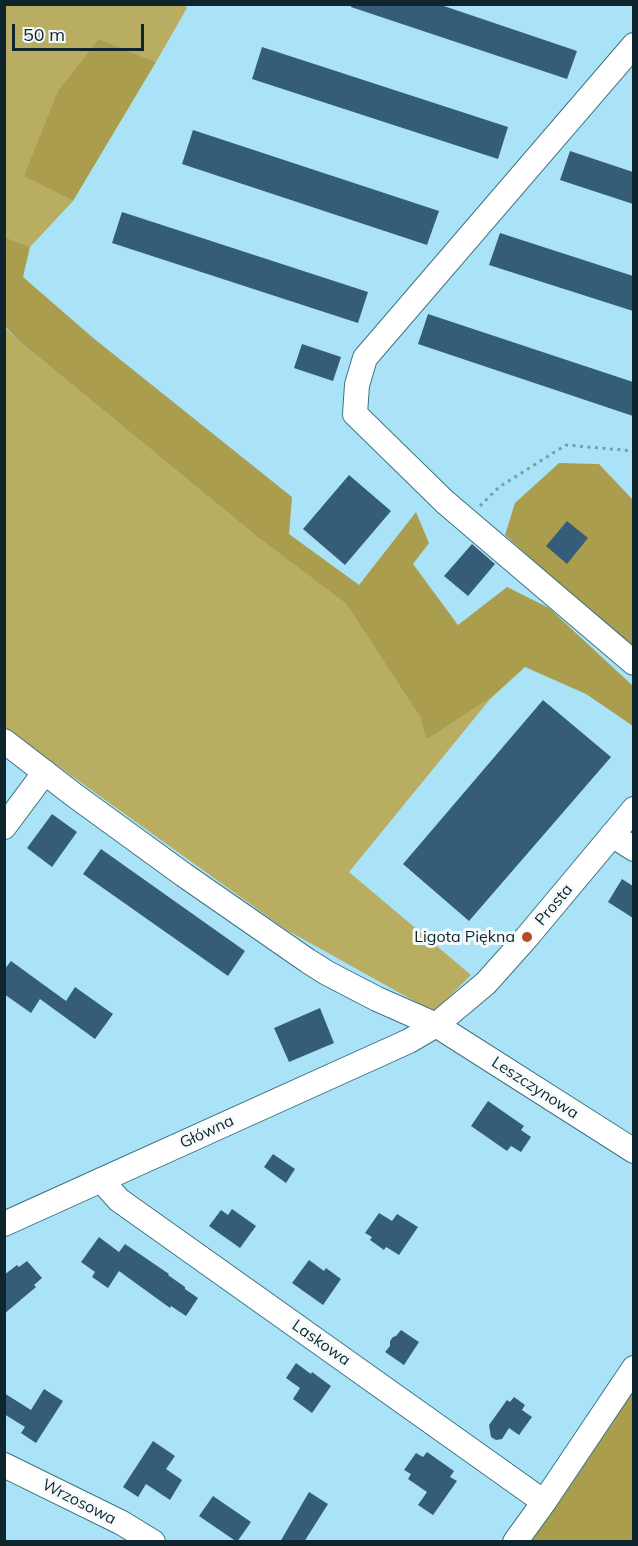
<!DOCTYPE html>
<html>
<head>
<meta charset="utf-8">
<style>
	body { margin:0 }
	#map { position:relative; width:638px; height:1546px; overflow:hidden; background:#aae3f7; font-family:Mulish,sans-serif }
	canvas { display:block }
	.frame { position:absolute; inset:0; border:6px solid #0e252d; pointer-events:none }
	.scale { position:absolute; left:12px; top:24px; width:132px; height:27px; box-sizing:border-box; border:3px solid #0e252d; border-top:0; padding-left:8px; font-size:18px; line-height:21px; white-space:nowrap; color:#0e252d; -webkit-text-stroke:4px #f5fbfd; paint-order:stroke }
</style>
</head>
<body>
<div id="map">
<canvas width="638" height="1546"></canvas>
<div class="frame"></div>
<div class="scale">50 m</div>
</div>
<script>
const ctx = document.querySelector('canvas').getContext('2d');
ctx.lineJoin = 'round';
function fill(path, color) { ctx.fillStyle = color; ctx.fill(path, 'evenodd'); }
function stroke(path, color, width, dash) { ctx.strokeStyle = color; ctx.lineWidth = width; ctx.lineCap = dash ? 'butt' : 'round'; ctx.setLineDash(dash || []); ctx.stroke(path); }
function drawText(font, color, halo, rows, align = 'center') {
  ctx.font = font + ' Mulish,sans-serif'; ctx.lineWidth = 6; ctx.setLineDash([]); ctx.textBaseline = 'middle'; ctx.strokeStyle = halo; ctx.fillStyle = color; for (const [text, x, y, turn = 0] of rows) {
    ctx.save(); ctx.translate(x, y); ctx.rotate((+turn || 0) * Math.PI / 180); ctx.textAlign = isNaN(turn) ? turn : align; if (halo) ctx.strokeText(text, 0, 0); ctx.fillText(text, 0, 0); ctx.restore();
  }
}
fill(new Path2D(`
	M 183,4 L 187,8 L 156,62 L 99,39 L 25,176 L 73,201 L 30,247 L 5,237 L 4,5 Z
	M 4,326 L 19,341 L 256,536 L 346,604 L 420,717 L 426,740 L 491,698 L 349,872 L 471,975 L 434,1012 L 285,929 L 5,728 Z`), '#b9ad62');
fill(new Path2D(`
	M 99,39 L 156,62 L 73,201 L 24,176 L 58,91 Z
	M 5,237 L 30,247 L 23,277 L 92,337 L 292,497 L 289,534 L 359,585 L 416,512 L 429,543 L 413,564 L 458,625 L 507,587 L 549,608 L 633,686 L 633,726 L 586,694 L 525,667 L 491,698 L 426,740 L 420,717 L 346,604 L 256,536 L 19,341 L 5,326 Z
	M 559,463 L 599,464 L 633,500 L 633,650 L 505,535 L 515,503 Z
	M 633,1376 L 633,1541 L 523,1541 Z`), '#aa9e4e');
fill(new Path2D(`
	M 351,4 L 438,4 L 577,51 L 567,79 L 351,7 Z
	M 262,47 L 508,127 L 498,159 L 252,79 Z
	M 193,130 L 439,211 L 427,245 L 182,164 Z
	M 570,151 L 633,172 L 633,204 L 560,180 Z
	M 122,212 L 368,292 L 358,323 L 112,243 Z
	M 500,233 L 633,276 L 633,311 L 489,265 Z
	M 428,314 L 633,382 L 633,416 L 418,344 Z
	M 302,344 L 341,357 L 333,381 L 294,368 Z
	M 349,475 L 391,511 L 345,565 L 303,529 Z
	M 567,521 L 588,538 L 567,564 L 546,546 Z
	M 472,544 L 495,564 L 468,596 L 444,576 Z
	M 543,700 L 611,757 L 469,921 L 403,864 Z
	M 52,814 L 77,832 L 52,867 L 27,848 Z
	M 101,849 L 245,951 L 228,976 L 83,874 Z
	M 622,879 L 633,886 L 633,918 L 608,902 Z
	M 11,961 L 66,1001 L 75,987 L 113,1014 L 95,1039 L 40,999 L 31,1013 L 4,994 L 4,970 Z
	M 320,1008 L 334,1043 L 289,1062 L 274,1028 Z
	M 488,1101 L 524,1126 L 521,1130 L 531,1137 L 521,1152 L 511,1146 L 507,1151 L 471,1126 Z
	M 273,1154 L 295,1169 L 286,1183 L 264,1167 Z
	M 232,1209 L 256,1226 L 240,1248 L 209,1226 L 221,1210 L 228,1215 Z
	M 379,1213 L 392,1221 L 397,1214 L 418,1227 L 399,1255 L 386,1247 L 384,1250 L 370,1240 L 372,1237 L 365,1233 Z
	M 99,1237 L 119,1252 L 125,1244 L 169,1274 L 168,1275 L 185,1287 L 185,1289 L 198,1298 L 186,1316 L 171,1306 L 170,1308 L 119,1271 L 108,1288 L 92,1277 L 95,1272 L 81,1262 Z
	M 309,1260 L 324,1271 L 326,1268 L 341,1279 L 323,1305 L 292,1283 Z
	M 27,1261 L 42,1278 L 34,1285 L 36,1287 L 4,1314 L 4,1275 L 17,1265 L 19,1267 Z
	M 401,1330 L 419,1342 L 404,1365 L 385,1352 L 390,1346 L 390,1341 L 393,1337 L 396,1336 Z
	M 296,1363 L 311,1374 L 312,1372 L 331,1386 L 312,1413 L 293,1399 L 300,1388 L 286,1378 Z
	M 44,1389 L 63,1401 L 36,1443 L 21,1433 L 25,1427 L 4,1414 L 4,1393 L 31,1410 Z
	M 514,1397 L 525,1405 L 522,1410 L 532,1417 L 519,1435 L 509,1428 L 502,1439 L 496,1440 L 491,1437 L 489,1425 L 507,1400 L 510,1402 Z
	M 153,1441 L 175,1456 L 166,1469 L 182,1480 L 170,1500 L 146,1484 L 138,1497 L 123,1487 Z
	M 427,1452 L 454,1471 L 450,1477 L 457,1481 L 433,1515 L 418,1505 L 427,1492 L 408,1479 L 411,1474 L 404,1470 L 416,1453 L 423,1457 Z
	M 309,1492 L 328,1504 L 304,1542 L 280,1542 Z
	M 213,1496 L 251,1522 L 237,1542 L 199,1516 Z`), '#355d79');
const minor = new Path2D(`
	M 634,45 L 365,358 L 357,385 L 355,414 L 445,502 L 634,663
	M 4,741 L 74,795 L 184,875 L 308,961 L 327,973 L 377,999 L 436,1025 L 634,1151
	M 4,827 L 45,772
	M 612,835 L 634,849
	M 101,1180 L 119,1200 L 544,1502
	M 4,1224 L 409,1041 L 436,1025 L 486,983 L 527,937 L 634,809
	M 4,1465 L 122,1523 L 153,1542
	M 515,1542 L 544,1502 L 634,1368`);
stroke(minor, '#3d7485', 26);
stroke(new Path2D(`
	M 480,506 L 499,487 L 566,445 L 634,451`), '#73a0b0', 3, [3, 4.5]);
stroke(minor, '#fff', 24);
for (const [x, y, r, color] of [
	[527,937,6,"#b44d25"]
]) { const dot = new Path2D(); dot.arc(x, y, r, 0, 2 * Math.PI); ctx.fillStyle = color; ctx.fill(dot); stroke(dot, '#f5fbfd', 2); }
drawText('16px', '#0e252d', '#f5fbfd', [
	["Prosta",554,905,-50],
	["Leszczynowa",535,1088,33],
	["Główna",207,1132,-25],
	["Laskowa",321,1343,35],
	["Wrzosowa",79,1502,27]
]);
drawText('16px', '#0e252d', '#f5fbfd', [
	["Ligota Piękna",515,937]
], 'right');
</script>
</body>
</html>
